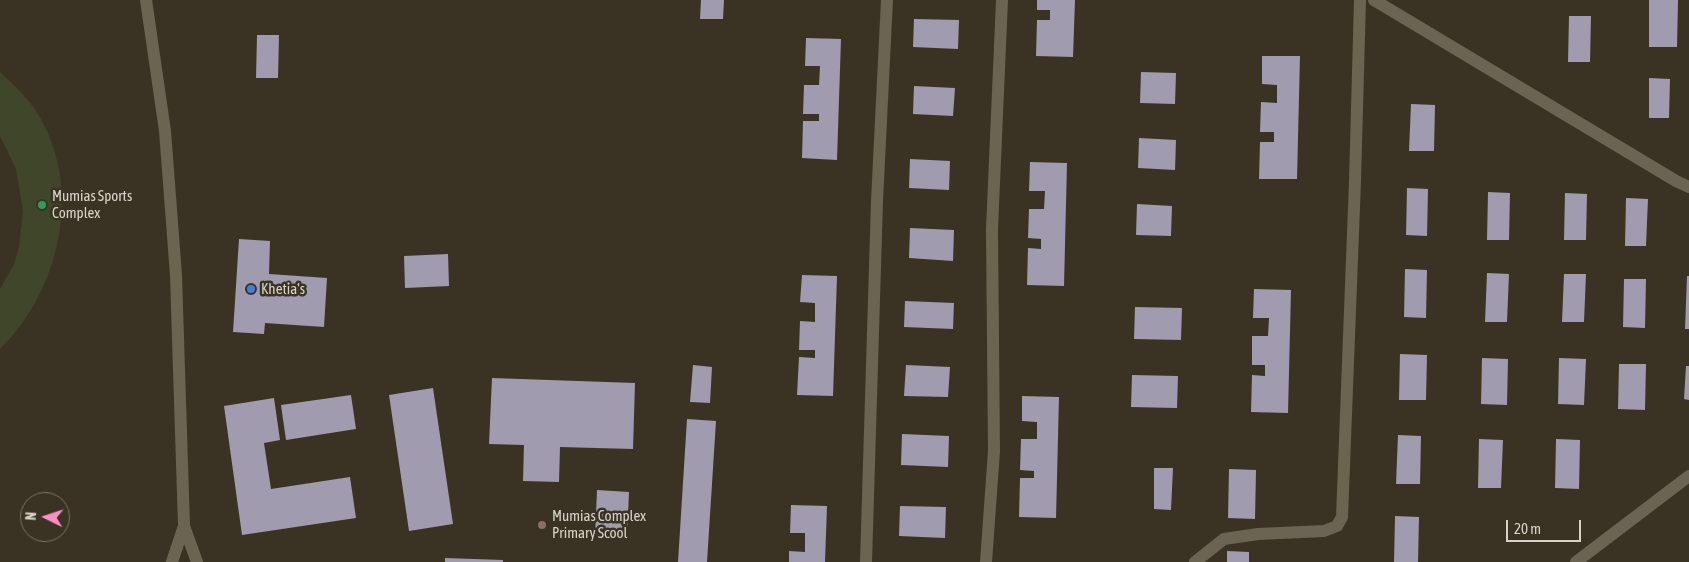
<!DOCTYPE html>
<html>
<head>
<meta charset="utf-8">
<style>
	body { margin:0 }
	#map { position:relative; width:1689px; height:562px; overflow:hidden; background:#3a3323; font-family:"Asap Condensed",sans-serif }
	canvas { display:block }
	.north { position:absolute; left:20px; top:492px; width:50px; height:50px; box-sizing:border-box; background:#3a3323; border:1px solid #797365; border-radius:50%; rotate:274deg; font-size:14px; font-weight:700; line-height:20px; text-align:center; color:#d7d3c9 }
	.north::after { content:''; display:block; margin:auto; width:18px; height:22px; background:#fb8fc4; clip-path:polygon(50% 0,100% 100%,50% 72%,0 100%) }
	.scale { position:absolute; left:1506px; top:520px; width:75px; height:22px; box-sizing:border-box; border:2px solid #d7d3c9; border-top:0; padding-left:6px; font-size:15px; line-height:18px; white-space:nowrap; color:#d7d3c9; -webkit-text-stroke:4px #3a3323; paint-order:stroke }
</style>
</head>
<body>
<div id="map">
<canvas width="1689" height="562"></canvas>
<div class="north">N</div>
<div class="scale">20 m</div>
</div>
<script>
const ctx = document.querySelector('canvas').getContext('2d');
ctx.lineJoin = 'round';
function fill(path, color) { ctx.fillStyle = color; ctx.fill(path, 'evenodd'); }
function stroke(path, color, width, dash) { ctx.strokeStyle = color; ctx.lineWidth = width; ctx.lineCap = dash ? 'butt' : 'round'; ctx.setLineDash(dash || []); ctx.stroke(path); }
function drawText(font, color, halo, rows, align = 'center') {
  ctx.font = font + ' "Asap Condensed",sans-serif'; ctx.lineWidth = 5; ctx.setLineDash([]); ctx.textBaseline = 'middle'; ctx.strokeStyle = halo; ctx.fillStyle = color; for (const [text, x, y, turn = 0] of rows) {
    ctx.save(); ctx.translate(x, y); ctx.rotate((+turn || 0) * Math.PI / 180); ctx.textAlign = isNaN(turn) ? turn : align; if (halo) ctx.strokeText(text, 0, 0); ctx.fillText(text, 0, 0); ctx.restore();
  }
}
fill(new Path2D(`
	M 0,72 C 13,84 26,96 36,111 C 84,185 61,290 0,349 L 0,289 L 14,264 L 19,247 L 23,211 L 16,169 L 0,136 Z`), '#404629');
fill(new Path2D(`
	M 701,0 L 724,0 L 723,19 L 700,19 Z
	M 1037,0 L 1075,0 L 1073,57 L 1036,56 L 1037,20 L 1050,20 L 1050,10 L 1037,10 Z
	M 1649,0 L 1678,0 L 1677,47 L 1649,47 Z
	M 1569,16 L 1591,16 L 1590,62 L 1568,62 Z
	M 914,19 L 959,20 L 958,49 L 913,47 Z
	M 257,35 L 279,35 L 278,78 L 256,78 Z
	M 806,38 L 841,39 L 837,160 L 802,158 L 803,121 L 819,121 L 819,114 L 803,114 L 804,85 L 819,85 L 820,66 L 805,66 Z
	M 1262,56 L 1300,56 L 1297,179 L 1259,179 L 1260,142 L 1274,142 L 1274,132 L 1260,132 L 1261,102 L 1277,103 L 1277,85 L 1262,84 Z
	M 1141,72 L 1176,73 L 1175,104 L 1140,103 Z
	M 1649,78 L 1670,79 L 1669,118 L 1649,118 Z
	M 914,86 L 955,88 L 953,116 L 913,114 Z
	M 1411,104 L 1435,105 L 1434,151 L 1409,151 Z
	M 1139,138 L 1176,140 L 1175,170 L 1138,168 Z
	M 910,159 L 950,161 L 949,190 L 909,188 Z
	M 1030,162 L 1067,163 L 1064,286 L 1027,285 L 1028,248 L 1041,249 L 1041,239 L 1028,238 L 1029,209 L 1044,209 L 1045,191 L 1029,191 Z
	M 1407,188 L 1428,189 L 1427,236 L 1406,235 Z
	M 1488,192 L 1510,193 L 1509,240 L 1487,240 Z
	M 1565,193 L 1587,194 L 1586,240 L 1564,240 Z
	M 1626,198 L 1648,199 L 1646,246 L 1625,246 Z
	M 1137,204 L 1172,206 L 1171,236 L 1136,235 Z
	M 910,228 L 954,230 L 953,261 L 909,258 Z
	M 239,239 L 270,241 L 269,274 L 327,278 L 324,327 L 265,323 L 264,334 L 233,332 Z
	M 448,254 L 449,286 L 405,288 L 404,256 Z
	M 1405,269 L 1427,270 L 1426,318 L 1404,317 Z
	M 1487,273 L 1509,274 L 1507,322 L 1485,322 Z
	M 1564,274 L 1586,274 L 1584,322 L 1562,322 Z
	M 802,275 L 837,276 L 833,396 L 797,395 L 799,357 L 815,358 L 815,350 L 799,350 L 800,321 L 815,322 L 815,303 L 800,302 Z
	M 1687,276 L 1689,276 L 1689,329 L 1685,329 Z
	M 1624,279 L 1646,279 L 1645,328 L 1623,327 Z
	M 1254,289 L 1291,290 L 1288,413 L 1251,412 L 1252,375 L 1265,376 L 1265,365 L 1252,365 L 1252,336 L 1268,336 L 1269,318 L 1253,318 Z
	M 905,301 L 954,303 L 953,329 L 904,327 Z
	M 1135,307 L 1182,308 L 1181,340 L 1134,339 Z
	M 1400,354 L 1427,355 L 1426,400 L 1399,400 Z
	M 1482,358 L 1508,359 L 1507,405 L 1481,404 Z
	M 1559,358 L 1586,359 L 1584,405 L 1558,404 Z
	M 1619,364 L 1646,364 L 1645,410 L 1618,409 Z
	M 693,365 L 712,367 L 710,403 L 690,402 Z
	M 906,365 L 950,367 L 948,397 L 904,396 Z
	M 1686,366 L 1689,366 L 1689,400 L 1684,399 Z
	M 1132,375 L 1178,376 L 1177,408 L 1131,407 Z
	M 492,378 L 635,383 L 633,449 L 560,447 L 559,482 L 523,481 L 524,445 L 489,444 Z
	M 433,388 L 453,524 L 409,531 L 389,395 Z
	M 351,395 L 356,429 L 286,440 L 281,405 Z
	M 1022,396 L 1059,397 L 1056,518 L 1019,517 L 1020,478 L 1034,478 L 1034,471 L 1020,470 L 1021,439 L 1037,439 L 1037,422 L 1022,421 Z
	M 274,398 L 280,440 L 264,443 L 271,489 L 350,477 L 356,518 L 242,535 L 224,406 Z
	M 687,419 L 716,421 L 707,562 L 678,562 Z
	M 902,434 L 949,436 L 948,467 L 901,465 Z
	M 1398,435 L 1421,436 L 1420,484 L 1396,484 Z
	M 1479,439 L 1503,440 L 1501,488 L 1478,488 Z
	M 1556,439 L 1580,440 L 1579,489 L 1555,488 Z
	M 1154,468 L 1173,468 L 1171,510 L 1154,509 Z
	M 1229,469 L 1256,470 L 1255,519 L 1228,518 Z
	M 597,490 L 629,492 L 627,539 L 595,538 Z
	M 791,505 L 827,506 L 825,562 L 789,562 L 789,551 L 805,552 L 805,533 L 790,533 Z
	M 900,506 L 946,507 L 945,538 L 899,536 Z
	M 1395,516 L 1419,517 L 1418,562 L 1394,562 Z
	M 1227,551 L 1249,552 L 1249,562 L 1227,562 Z
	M 445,558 L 503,560 L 503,562 L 445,562 Z`), '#a09bae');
stroke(new Path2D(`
	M 146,0 L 165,131 L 176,275 L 184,526 L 197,562
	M 1374,0 L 1676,181 L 1689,187
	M 172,562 L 184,526
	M 866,562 L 877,201 L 887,0
	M 986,562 L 994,451 L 992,229 L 1002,0
	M 1195,562 L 1224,539 L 1258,534 L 1324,531 L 1337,526 L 1342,517 L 1355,181 L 1360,0
	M 1576,562 L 1689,476`), '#6b6452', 12);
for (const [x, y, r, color] of [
	[42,205,5,"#2e9e5b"],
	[251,289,5,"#3f7fe0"],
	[542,525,5,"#8d6e63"]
]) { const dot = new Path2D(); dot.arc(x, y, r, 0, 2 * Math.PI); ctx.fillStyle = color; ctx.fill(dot); stroke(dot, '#3a3323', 2); }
drawText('15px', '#d7d3c9', '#3a3323', [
	["Mumias Sports",52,196],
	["Complex",52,213],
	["Khetia's",261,289],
	["Mumias Complex",552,516],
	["Primary Scool",552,533]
], 'left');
</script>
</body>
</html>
